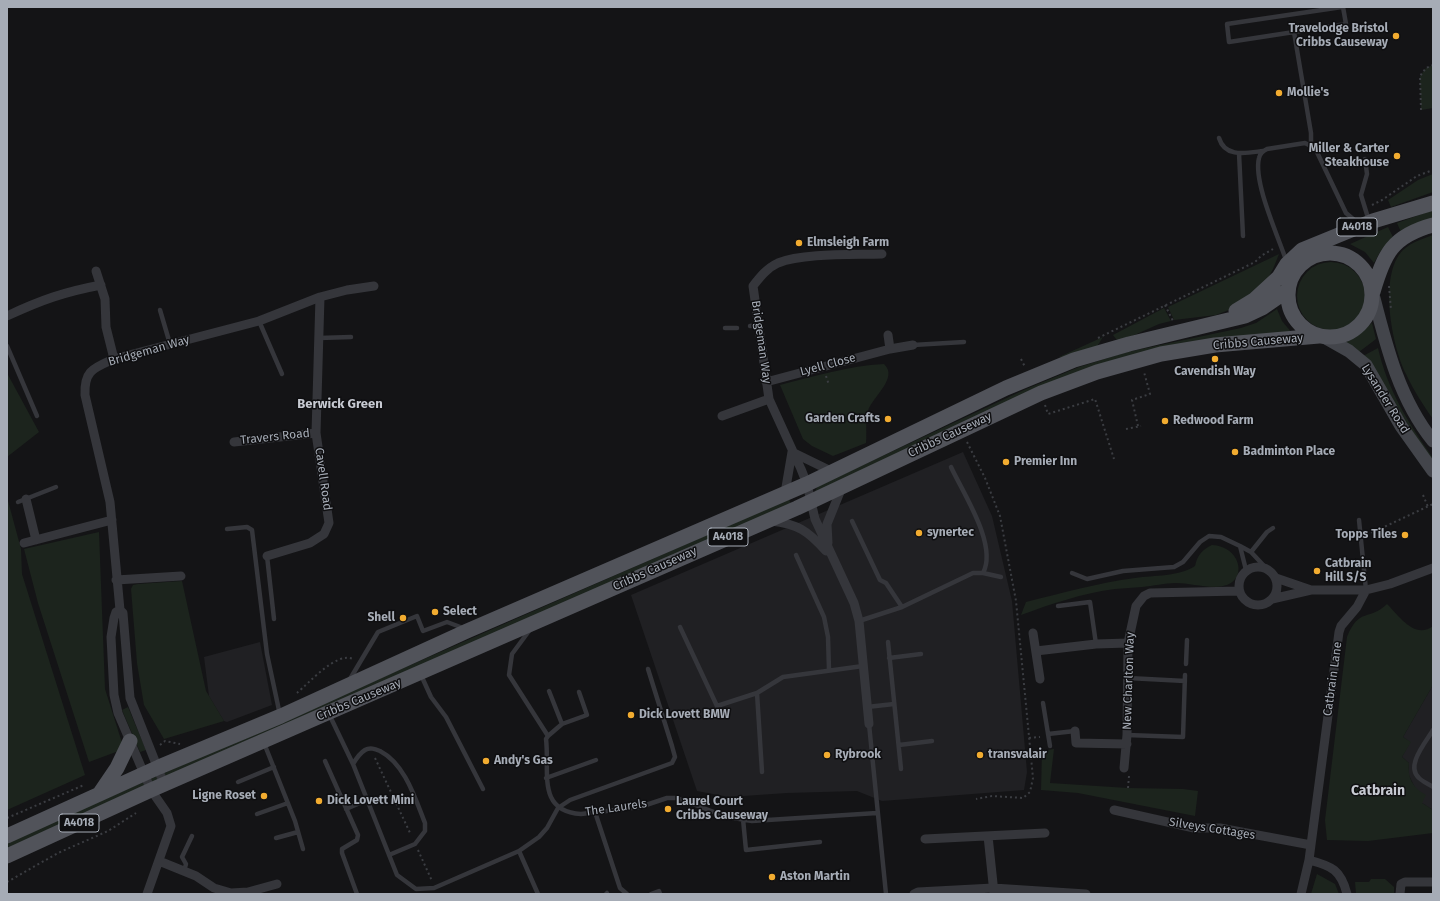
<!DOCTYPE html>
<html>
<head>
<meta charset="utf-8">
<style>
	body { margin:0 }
	#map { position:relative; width:1440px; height:901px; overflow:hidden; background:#141416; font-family:"Fira Sans",sans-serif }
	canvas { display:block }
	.frame { position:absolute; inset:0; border:8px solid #a6acb6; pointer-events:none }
</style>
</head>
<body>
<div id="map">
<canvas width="1440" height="901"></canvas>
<div class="frame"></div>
</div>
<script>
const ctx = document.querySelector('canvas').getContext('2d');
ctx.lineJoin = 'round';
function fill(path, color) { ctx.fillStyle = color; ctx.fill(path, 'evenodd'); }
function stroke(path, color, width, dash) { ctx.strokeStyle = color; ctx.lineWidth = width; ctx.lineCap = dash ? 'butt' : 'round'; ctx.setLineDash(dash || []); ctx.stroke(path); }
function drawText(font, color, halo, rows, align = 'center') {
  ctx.font = font + ' "Fira Sans",sans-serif'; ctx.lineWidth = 3; ctx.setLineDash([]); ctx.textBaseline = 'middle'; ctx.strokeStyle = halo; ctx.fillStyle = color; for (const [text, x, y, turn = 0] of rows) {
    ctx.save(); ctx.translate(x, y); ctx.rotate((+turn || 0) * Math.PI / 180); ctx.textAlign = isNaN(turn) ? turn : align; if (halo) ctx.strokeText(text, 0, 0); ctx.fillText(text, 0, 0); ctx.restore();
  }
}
fill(new Path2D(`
	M 963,452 L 992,516 L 1012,601 L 1027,772 L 1024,790 L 882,801 L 857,791 L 787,793 L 729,797 L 697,791 L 631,595 Z
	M 260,642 L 272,705 L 227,722 L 224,721 L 209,696 L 204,657 Z
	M 1433,685 L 1433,810 L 1422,803 L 1408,773 L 1409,763 L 1402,757 L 1410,742 L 1403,737 Z`), '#202023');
fill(new Path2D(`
	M 1433,65 L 1433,108 L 1421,110 L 1420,76 L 1426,68 Z
	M 1433,174 L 1433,192 L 1391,207 L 1388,200 L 1418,180 Z
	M 1433,210 L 1433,220 L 1401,232 L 1397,223 Z
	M 1388,227 L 1393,237 L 1380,252 L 1374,263 L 1365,252 L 1350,244 Z
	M 1433,235 L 1433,419 C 1423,405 1413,389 1406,374 C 1392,346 1378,275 1403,250 C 1412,242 1422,239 1433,235 Z
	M 1279,254 L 1273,269 L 1266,282 L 1239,306 L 1216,315 L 1174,320 L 1168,307 Z
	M1297 296a34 34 0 1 1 68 0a34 34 0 1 1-68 0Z
	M 1164,308 L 1171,321 L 1159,324 L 1121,341 L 1116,339 L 1113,335 Z
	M 1277,309 L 1282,321 L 1292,333 C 1246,334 1202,340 1157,350 L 817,493 L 815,491 L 818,486 L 1026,389 L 1079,367 L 1127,352 L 1241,328 L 1256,323 Z
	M 1372,323 L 1376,339 L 1359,352 L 1345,343 Z
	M 1103,337 L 1096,348 L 1066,359 L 1059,357 Z
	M 1378,348 C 1387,389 1409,424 1433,458 L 1433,463 L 1363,356 Z
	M 884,364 C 899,378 872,397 868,411 C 865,420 867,433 866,443 L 833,456 L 812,446 L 803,439 L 780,385 C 815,376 848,366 884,364 Z
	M 7,373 L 39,432 L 7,457 Z
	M 7,497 L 21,549 L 22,574 L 85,775 L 7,810 Z
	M 789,499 L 791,504 L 7,849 L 7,842 Z
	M 99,532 L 105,689 L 124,749 L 89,762 L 38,603 L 24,549 Z
	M 1212,545 C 1239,546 1248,577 1227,585 C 1212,590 1191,583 1176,583 C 1165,583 1153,586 1142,587 C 1133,588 1124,588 1115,589 C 1083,593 1051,604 1021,615 L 1026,602 C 1062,593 1098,583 1135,578 C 1155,575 1178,577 1195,566 C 1198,554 1202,550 1212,545 Z
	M 182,581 L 206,691 L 224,721 L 164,739 L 144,705 L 137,663 L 131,589 L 133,585 L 138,584 Z
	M 1387,604 C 1399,616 1415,640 1433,626 L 1433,685 L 1403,737 L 1411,742 L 1402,757 L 1409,763 C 1407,778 1413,788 1426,795 L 1422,803 L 1433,810 L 1433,833 L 1368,841 L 1327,840 L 1325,820 L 1347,637 C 1359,607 1370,621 1387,604 Z
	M 128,707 L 146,750 L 140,752 L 122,710 Z
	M 1054,749 L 1050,783 L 1128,788 L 1183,789 L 1198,791 L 1195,816 L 1078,793 L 1041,790 L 1042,751 Z
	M 1317,874 L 1335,884 L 1339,894 L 1311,894 Z
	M 1371,879 L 1385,879 L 1394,887 L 1394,894 L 1356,894 L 1355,882 L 1369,882 Z`), '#1c241d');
stroke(new Path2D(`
	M 1421,110 L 1420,76 L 1426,68 L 1433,65
	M 1372,205 L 1382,200 L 1417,176 L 1433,170
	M 1389,286 L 1391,310
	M 1165,305 L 1173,321
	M 1098,338 L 1255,262 L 1261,256 L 1273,249
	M 1021,359 L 1025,367
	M 826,376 L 829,385
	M 1045,405 L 1048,414 L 1095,399 L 1114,459
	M 1138,426 L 1132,400 L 1150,394 L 1144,372
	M 1126,429 L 1141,426
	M 967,442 L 985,478 L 1000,516 L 1016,601 L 1033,778 L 1030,792 L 1023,798 L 992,796 L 976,799
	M 1423,495 L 1428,507
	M 1367,535 L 1433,504
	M 297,693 C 309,683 337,651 353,659
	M 1029,738 L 1040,737
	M 160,745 L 165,741 L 180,744
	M 375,758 L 411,835
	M 1128,788 L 1129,776
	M 7,818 L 84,785
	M 418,850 L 432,881
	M 7,882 L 58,853 L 108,831 L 136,813`), '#3b3d42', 2, [2, 3]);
stroke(new Path2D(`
	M 1342,7 L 1227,24 L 1229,42 L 1346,24 L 1343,7
	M 1294,32 L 1311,133 L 1311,145
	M 1219,138 C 1225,158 1246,153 1263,151
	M 1239,153 L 1243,236
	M 1365,159 L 1367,174 L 1361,195 L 1369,221
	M 1286,260 C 1278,236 1253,182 1259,158 C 1260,153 1263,151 1267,149 L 1305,143 L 1315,148 L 1346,213 L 1359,224
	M 160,310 L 170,344
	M 259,321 L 282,374
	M 750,326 L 758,325
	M 725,328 L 737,328
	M 319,338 L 351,337
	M 913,345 L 964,342
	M 7,346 L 37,416
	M 951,467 C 963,493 998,545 983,573
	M 18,502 L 56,487
	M 1359,520 L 1366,590
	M 852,521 L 880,580 L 886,583 L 902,607
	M 227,529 L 247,527 L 252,530 L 267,654 L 280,715
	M 1240,546 L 1246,570
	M 1251,552 L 1267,532 L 1273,528
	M 796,555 L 824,617 L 828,637 L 829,670
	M 267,556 L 274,619
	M 1072,573 L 1087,579 L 1123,571 L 1174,567 L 1183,562 L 1200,542 L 1209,536 L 1221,537 L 1240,546 L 1251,552 L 1266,568
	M 1058,606 L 1090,602 L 1096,644
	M 859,621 L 902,607 L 973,573 L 983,573 L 1001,577
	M 680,627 L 717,706 L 757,693 L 783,677 L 863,666
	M 529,631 L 512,654 L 509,675 L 548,736 L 546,739 C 550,771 536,811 581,814 L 640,807 L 667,798 L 677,798 L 727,817 L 752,821 L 877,813
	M 888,642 L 901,769
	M 889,658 L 921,654
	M 1186,664 L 1187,640
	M 421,675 L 431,697 L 446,717 L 483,789
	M 1128,678 L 1185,681
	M 350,679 L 378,632 L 417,616 L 423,631 L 447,622 L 463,628
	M 549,691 L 562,724
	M 757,693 L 762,772
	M 1043,703 L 1050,746
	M 867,707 L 894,704
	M 329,714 L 353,764 L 397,875 L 416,889 L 434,888 L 519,851 L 539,837 L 547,828 L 558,808 L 570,800 L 672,763 L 675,757 L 672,746 L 648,669
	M 869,724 L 886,894
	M 1433,730 C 1426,742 1405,766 1419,778 C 1423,782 1429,784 1433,787
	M 1048,734 L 1075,731
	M 1127,735 L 1183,737 L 1185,675
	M 548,736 L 562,724 L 587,715 L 579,692
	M 264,743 L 295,821 L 303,849
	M 899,745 L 932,741
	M 325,761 L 358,835 L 357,840 L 342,849 L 342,853 L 357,894
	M 353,764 C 356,759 360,753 365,750 C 370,747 375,749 380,751 C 405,764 415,798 425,823 L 425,831 L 415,844 L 389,855
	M 546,778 L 596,760
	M 238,782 L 274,767
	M 346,809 L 367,800
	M 595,812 L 620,888 L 627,894
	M 257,814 L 288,803
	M 743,819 L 746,850 L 820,842
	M 276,838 L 298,832
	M 519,851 L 538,894
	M 184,871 L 186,864 L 182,857 L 192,836
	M 606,894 L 607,893
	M 651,894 L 659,891 L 660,894`), '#35363b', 4.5);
stroke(new Path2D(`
	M 96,271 L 105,299 L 106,327 L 114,359
	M 7,316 C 41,300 64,292 101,285
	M 888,335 L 890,349
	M 766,382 L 890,349 L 913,345
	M 722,416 L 769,399
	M 234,442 L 316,433
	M 792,452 L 831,471
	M 785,493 L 792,452
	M 26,499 L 36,540
	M 771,521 C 798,524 808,531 826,551
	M 24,543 L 112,520
	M 828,543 L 827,524 L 842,487
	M 267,556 L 310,543 L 324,534 L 329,523 L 316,433 L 320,297
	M1239 586a19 19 0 1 1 38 0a19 19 0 1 1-38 0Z
	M 1276,578 L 1311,590
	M 116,580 L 181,576
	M 1272,599 L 1311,590 L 1366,590 L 1390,584 L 1433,568
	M 120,610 L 116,612 L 114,618 L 111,637 L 114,695 L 118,713 L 151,790 L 167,813 L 171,826 L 147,894
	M 1033,633 L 1040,679
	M 1036,651 L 1096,644 L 1128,643
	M 869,724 L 859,621 L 854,603 L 815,519 L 807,484 L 801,469 L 769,399 L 753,286 C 760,277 767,268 778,263 C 803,253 853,255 882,254
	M 1075,731 L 1076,743 L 1127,744
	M 1124,768 L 1127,735 L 1128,643 L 1136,606 L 1144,596 L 1150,593 L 1239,591
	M 164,784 L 130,698 L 123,613 L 120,610 L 110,502 L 85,395 C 84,370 94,368 114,359 L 259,321 L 320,297 L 347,290 L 374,286
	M 1114,810 L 1194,828 L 1220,828 L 1311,845
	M 988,836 L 994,893
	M 925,839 L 1045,833
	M 1309,860 C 1332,866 1341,870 1347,894
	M 159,861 L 196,876 L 214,888 L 231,893 L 248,892 L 277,884
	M 914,894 L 918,892 L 993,888 L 1086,894
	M 1301,894 L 1309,860 L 1339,632 L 1341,626 L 1357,607 L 1366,590
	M 1400,894 L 1401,884 L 1405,882 L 1433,882`), '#35363b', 9);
stroke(new Path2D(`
	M 1374,298 C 1387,349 1400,400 1433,441
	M 1326,338 L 1349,351 L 1366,365 L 1401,426 L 1433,471`), '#43454b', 13);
stroke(new Path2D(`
	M1288 295a42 42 0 1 1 84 0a42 42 0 1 1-84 0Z
	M 1373,292 C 1384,254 1392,236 1433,225
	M 1236,311 L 1254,300 L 1279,277 L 1287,264 L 1302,250 L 1373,221 L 1433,203
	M 100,793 L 117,768 L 130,741
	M 7,836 L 159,767 L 281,716 L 467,631 L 807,484 L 1006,388 L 1074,360 L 1129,344 L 1245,316 L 1262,308 L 1288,290
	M 7,856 L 151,790 L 797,508 L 1041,393 L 1097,372 L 1161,354 L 1215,345 L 1319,336`), '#51535a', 15);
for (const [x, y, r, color] of [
	[1396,36,4,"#f2ac30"],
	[1279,93,4,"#f2ac30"],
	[1397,156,4,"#f2ac30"],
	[799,243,4,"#f2ac30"],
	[1215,359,4,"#f2ac30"],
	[888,419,4,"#f2ac30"],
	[1165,421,4,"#f2ac30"],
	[1235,452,4,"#f2ac30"],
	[1006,462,4,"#f2ac30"],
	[919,533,4,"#f2ac30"],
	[1405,535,4,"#f2ac30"],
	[1317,571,4,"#f2ac30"],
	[435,612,4,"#f2ac30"],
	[403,618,4,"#f2ac30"],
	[631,715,4,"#f2ac30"],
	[827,755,4,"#f2ac30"],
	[980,755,4,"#f2ac30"],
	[486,761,4,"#f2ac30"],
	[264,796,4,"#f2ac30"],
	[319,801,4,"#f2ac30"],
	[668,809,4,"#f2ac30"],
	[772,877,4,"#f2ac30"]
]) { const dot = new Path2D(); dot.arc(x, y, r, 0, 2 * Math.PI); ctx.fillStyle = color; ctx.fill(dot); stroke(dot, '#0f0f11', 1.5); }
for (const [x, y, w] of [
	[1357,227,40],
	[728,537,40],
	[79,823,40]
]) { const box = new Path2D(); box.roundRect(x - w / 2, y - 9, w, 18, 3); ctx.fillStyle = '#0f0f11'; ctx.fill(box); stroke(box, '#a6acb6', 1); }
drawText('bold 11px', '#a6acb6', null, [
	["A4018",1357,227],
	["A4018",728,537],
	["A4018",79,823]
]);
drawText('bold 12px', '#a6acb6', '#0f0f11', [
	["Travelodge Bristol",1388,29,"right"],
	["Cribbs Causeway",1388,43,"right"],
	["Mollie's",1287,93],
	["Miller & Carter",1389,149,"right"],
	["Steakhouse",1389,163,"right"],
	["Elmsleigh Farm",807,243],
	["Cavendish Way",1215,372,"center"],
	["Garden Crafts",880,419,"right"],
	["Redwood Farm",1173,421],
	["Badminton Place",1243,452],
	["Premier Inn",1014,462],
	["synertec",927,533],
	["Topps Tiles",1397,535,"right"],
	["Catbrain",1325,564],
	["Hill S/S",1325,578],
	["Select",443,612],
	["Shell",395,618,"right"],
	["Dick Lovett BMW",639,715],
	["Rybrook",835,755],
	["transvalair",988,755],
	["Andy's Gas",494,761],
	["Ligne Roset",256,796,"right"],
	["Dick Lovett Mini",327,801],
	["Laurel Court",676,802],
	["Cribbs Causeway",676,816],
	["Aston Martin",780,877]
], 'left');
drawText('12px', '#a6acb6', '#0f0f11', [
	["Bridgeman Way",761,342,82],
	["Cribbs Causeway",1258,342,-5],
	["Bridgeman Way",149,351,-16],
	["Lyell Close",828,365,-15],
	["Lysander Road",1385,399,58],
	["Cribbs Causeway",950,435,-25],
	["Travers Road",275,437,-6],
	["Cavell Road",323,479,82],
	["Cribbs Causeway",655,569,-24],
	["Catbrain Lane",1333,679,-82],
	["New Charlton Way",1129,681,-88],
	["Cribbs Causeway",359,700,-23],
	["The Laurels",616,808,-8],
	["Silveys Cottages",1212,829,9]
]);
drawText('bold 13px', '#c7cad2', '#0f0f11', [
	["Berwick Green",340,404]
]);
drawText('bold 14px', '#c7cad2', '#0f0f11', [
	["Catbrain",1378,791]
]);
</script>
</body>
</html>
